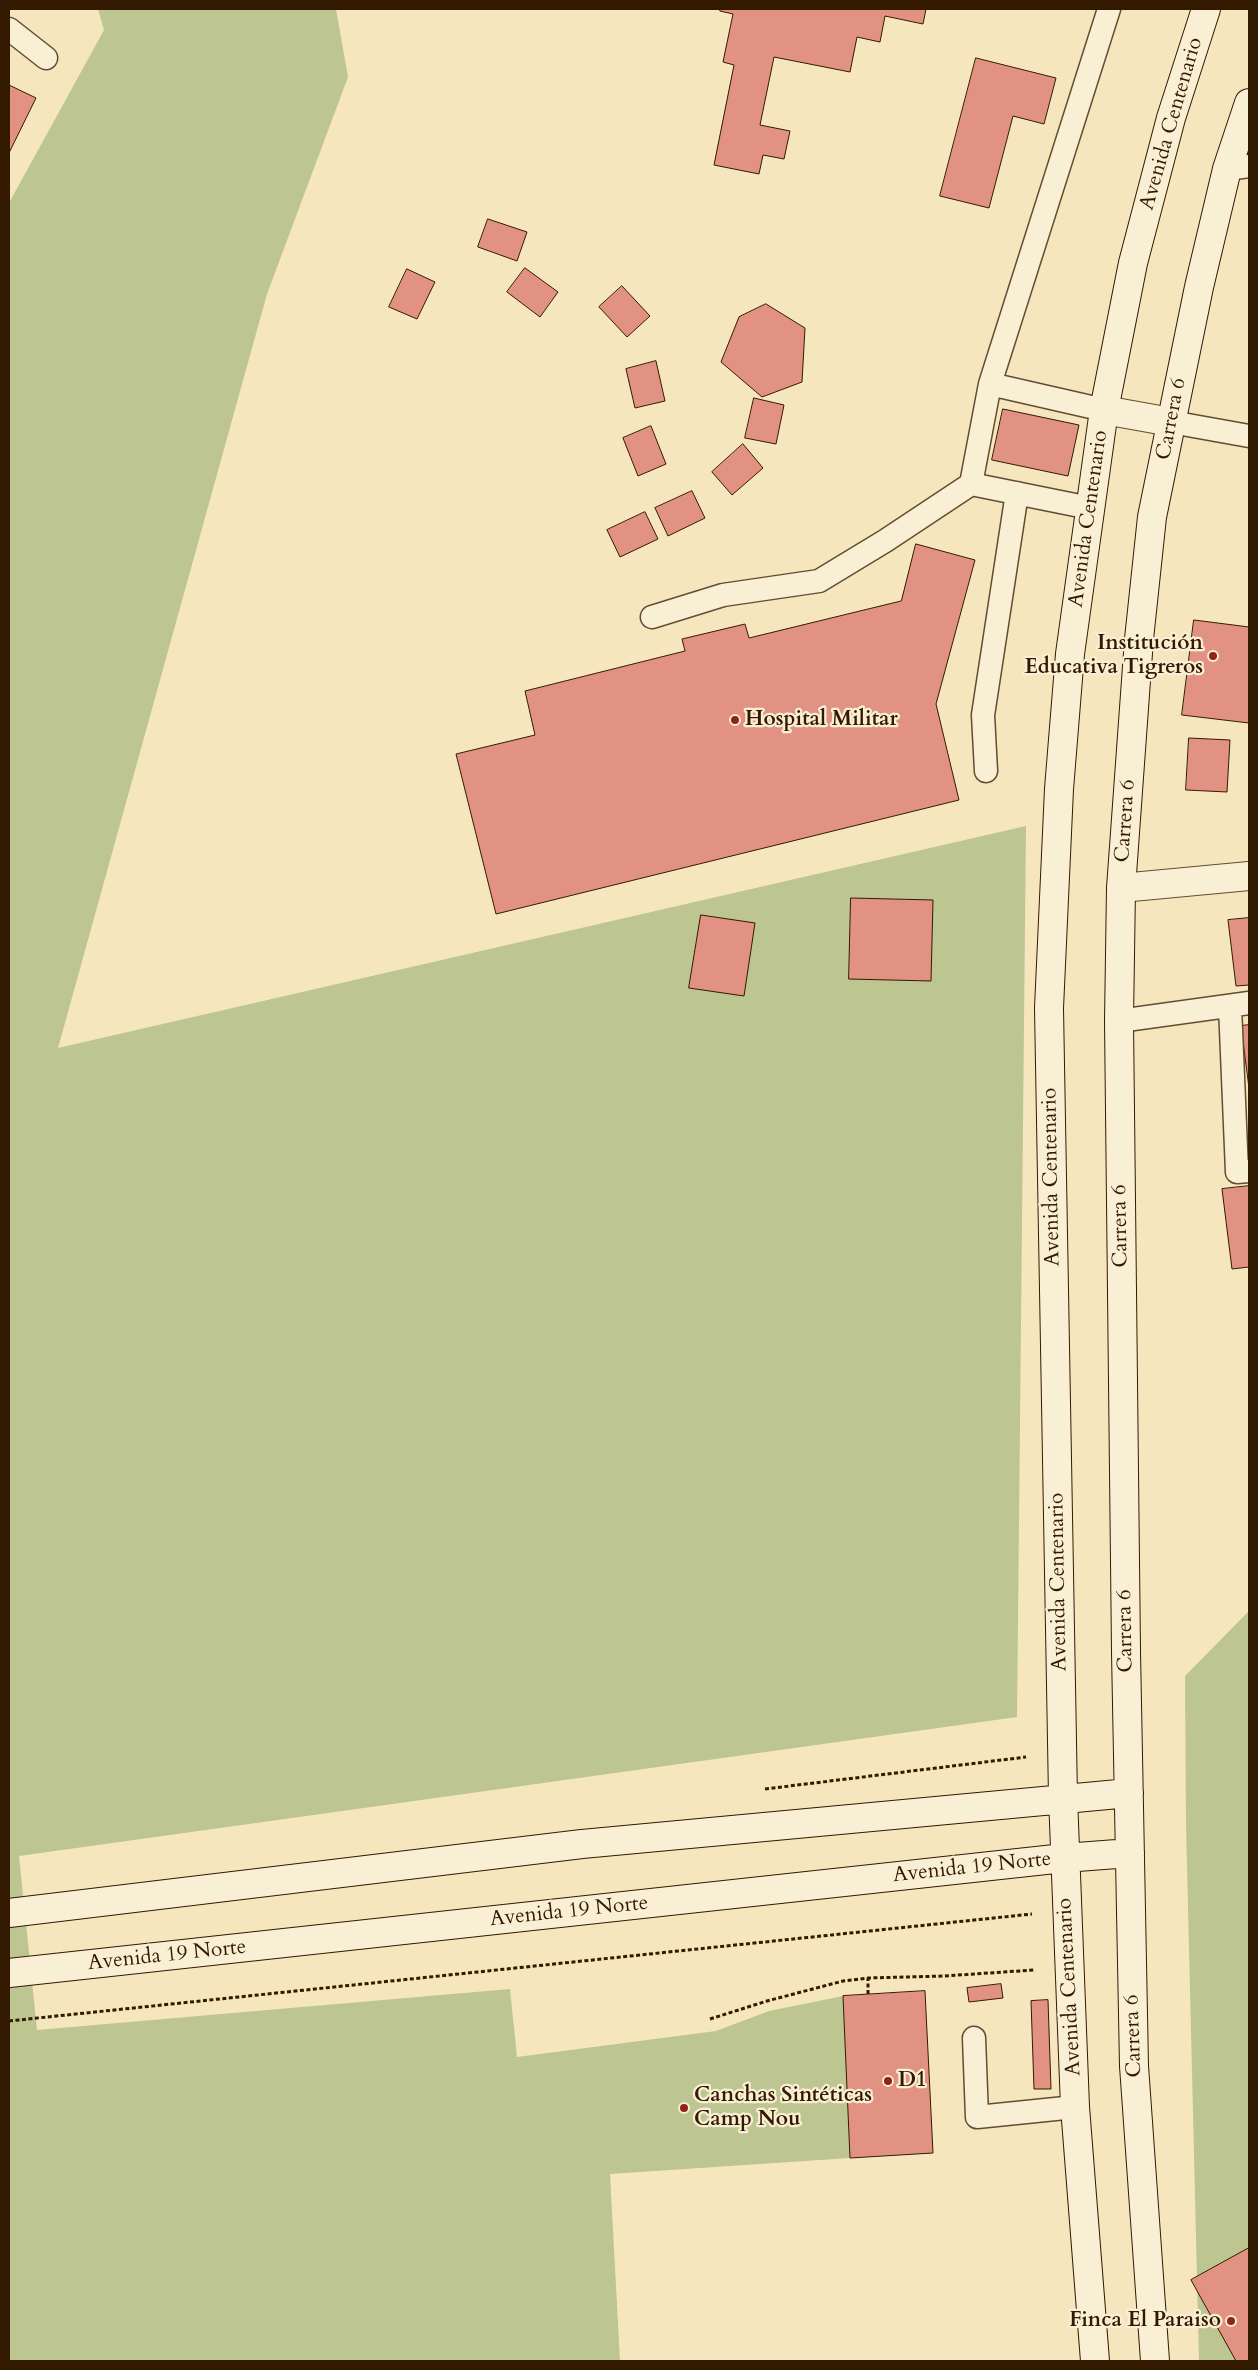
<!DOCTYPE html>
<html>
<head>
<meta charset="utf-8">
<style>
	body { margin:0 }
	#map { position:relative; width:1258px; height:2370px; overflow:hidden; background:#f6e6be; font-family:Cardo,serif }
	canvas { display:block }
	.frame { position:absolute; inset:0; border:10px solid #341901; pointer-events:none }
</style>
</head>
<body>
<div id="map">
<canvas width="1258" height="2370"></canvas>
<div class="frame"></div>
</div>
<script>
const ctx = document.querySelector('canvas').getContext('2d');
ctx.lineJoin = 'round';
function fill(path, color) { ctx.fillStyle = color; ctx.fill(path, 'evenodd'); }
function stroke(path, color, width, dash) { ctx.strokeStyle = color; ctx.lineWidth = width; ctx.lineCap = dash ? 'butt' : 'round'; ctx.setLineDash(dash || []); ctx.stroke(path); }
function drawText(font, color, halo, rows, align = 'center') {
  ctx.font = font + ' Cardo,serif'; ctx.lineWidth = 4.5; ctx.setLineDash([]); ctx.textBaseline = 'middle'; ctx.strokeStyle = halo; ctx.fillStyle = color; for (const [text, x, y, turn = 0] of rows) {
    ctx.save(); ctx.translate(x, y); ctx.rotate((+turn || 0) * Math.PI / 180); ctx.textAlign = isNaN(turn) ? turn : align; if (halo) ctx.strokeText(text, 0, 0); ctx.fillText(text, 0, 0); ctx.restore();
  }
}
fill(new Path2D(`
	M 98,9 L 336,9 L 348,77 L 267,294 L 58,1048 L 1026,826 L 1017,1717 L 19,1856 L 37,2030 L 510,1989 L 517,2057 L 716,2031 L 769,2011 L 843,1996 L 850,2158 L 610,2174 L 620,2361 L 9,2361 L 9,203 L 104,30 Z
	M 1249,1611 L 1249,2361 L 1199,2361 L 1186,1824 L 1185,1676 Z`), '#bdc591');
const building = new Path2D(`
	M 721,9 L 926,9 L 923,24 L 885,16 L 880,42 L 857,37 L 850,72 L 774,57 L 760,125 L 790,131 L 784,159 L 763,155 L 759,174 L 714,165 L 734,65 L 723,62 L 733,14 L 720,11 Z
	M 976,58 L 1056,78 L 1044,124 L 1013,116 L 989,208 L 940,196 Z
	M 9,85 L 36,98 L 9,153 Z
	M 488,219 L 527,232 L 517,261 L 478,247 Z
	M 525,268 L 558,292 L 540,317 L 507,292 Z
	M 407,269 L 435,282 L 417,319 L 389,307 Z
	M 622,286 L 650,316 L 627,337 L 599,307 Z
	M 766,304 L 805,328 L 802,382 L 762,397 L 721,362 L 739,317 Z
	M 656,361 L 665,401 L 635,408 L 626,369 Z
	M 754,398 L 784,405 L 776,444 L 745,438 Z
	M 1003,409 L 1079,425 L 1068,476 L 992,460 Z
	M 651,426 L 666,464 L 638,476 L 623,438 Z
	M 743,444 L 763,468 L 732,495 L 712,472 Z
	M 692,491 L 705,518 L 668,536 L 655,508 Z
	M 645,512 L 658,539 L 620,557 L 607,530 Z
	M 916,544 L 975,560 L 936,704 L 959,800 L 496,914 L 456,754 L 535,735 L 525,691 L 685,651 L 682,639 L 745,624 L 749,638 L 901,601 Z
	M 1194,620 L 1249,627 L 1249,723 L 1182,715 Z
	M 1189,738 L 1230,740 L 1227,792 L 1186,790 Z
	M 851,898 L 933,900 L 931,981 L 849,979 Z
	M 701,915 L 755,923 L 744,996 L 689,988 Z
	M 1249,918 L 1249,985 L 1236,986 L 1228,920 Z
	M 1249,1025 L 1249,1088 L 1241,1026 Z
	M 1249,1186 L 1249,1267 L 1232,1269 L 1222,1189 Z
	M 1001,1984 L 1003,1998 L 969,2002 L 967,1988 Z
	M 925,1991 L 933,2153 L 850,2158 L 843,1996 Z
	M 1048,2000 L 1051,2089 L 1034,2089 L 1031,2001 Z
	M 1249,2248 L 1249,2361 L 1236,2361 L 1191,2280 Z`);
fill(building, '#e19282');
stroke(building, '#341901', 1);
const lane = new Path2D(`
	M 9,29 L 46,58
	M 1227,169 L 1249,166
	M 990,384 L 1104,410
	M 1171,422 L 1249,436
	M 971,484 L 990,384 L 1109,9
	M 652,617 L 723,595 L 819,581 L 885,541 L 971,484 L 1090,508
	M 986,771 L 983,715 L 1017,493
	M 1230,1006 L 1237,1172 L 1249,1171
	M 1119,1021 L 1249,1003
	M 974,2038 L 977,2117 L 1075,2107`);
const street = new Path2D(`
	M 1104,410 L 1171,422
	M 1121,888 L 1249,876`);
const secondary = new Path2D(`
	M 9,1913 L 582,1844 L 1129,1793
	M 9,1973 L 1064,1858 L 1130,1853
	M 1095,2361 L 1075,2107 L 1063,1797 L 1049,1008 L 1059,789 L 1070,654 L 1104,410 L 1133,263 L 1171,118 L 1206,9
	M 1155,2361 L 1134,2066 L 1126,1652 L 1119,1021 L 1121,888 L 1139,639 L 1152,517 L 1199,287 L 1227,169 L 1249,103`);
stroke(lane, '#644c30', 25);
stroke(street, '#644c30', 30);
stroke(secondary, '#341901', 30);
stroke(new Path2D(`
	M 765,1789 L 1026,1757
	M 868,1994 L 868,1978
	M 710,2019 L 767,2001 L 843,1981 L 868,1978 L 944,1976 L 1034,1970
	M 9,2021 L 1032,1914`), '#341901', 3, [4, 2.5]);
stroke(lane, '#f9efd5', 22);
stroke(street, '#f9efd5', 28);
stroke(secondary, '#f9efd5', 28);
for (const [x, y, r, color] of [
	[1213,656,5,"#8f2418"],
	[735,720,5,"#8f2418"],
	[888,2081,5,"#8f2418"],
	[684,2108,5,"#8f2418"],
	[1231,2321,5,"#8f2418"]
]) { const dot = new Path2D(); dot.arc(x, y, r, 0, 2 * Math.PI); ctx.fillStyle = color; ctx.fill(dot); stroke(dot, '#f9efd5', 2); }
drawText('21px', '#341901', '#f9efd5', [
	["Avenida Centenario",1172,124,-74],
	["Carrera 6",1172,419,-79],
	["Avenida Centenario",1089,519,-82],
	["Carrera 6",1126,821,-86],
	["Avenida Centenario",1052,1177,-91],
	["Carrera 6",1121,1226,-91],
	["Avenida Centenario",1059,1582,-91],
	["Carrera 6",1126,1631,-91],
	["Avenida 19 Norte",972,1868,-6],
	["Avenida 19 Norte",569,1912,-6],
	["Avenida 19 Norte",167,1956,-6],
	["Avenida Centenario",1070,1987,-93],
	["Carrera 6",1134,2036,-92]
]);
drawText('bold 21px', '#341901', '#f9efd5', [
	["Institución",1203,644,"right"],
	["Educativa Tigreros",1203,668,"right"],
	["Hospital Militar",745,720],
	["D1",898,2081],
	["Canchas Sintéticas",694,2096],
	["Camp Nou",694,2120],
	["Finca El Paraiso",1221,2321,"right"]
], 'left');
</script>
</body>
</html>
